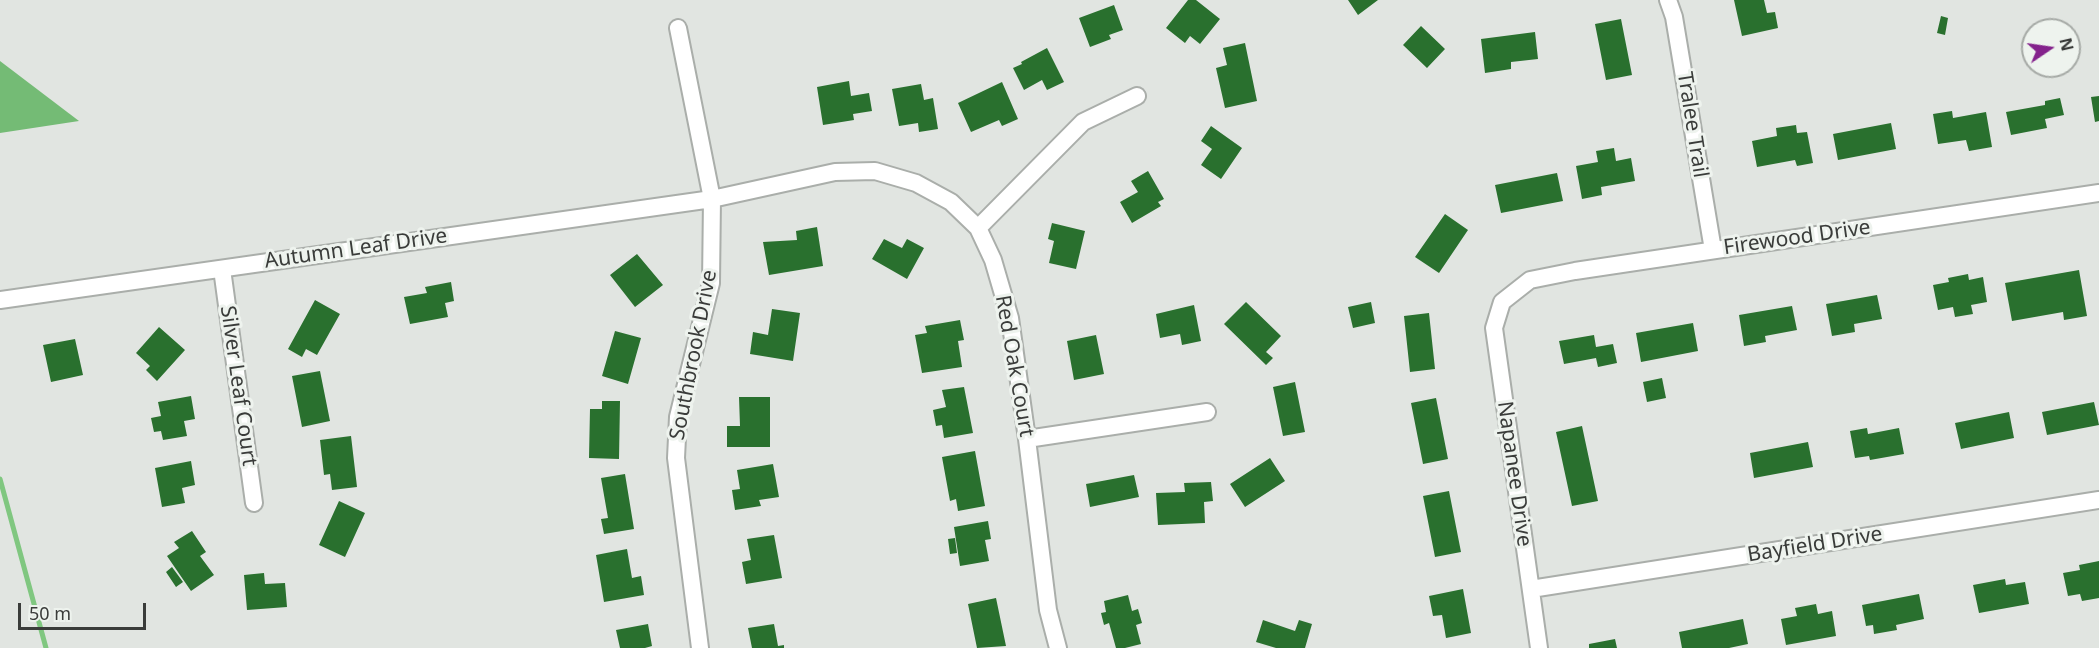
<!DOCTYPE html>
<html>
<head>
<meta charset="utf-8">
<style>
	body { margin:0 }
	#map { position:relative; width:2099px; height:648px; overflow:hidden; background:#e1e5e1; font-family:"Noto Sans",sans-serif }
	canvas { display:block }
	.north { position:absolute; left:2021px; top:18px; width:60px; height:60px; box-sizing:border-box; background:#eef3ee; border:2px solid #a6aaa6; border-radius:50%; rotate:77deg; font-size:16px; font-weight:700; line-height:24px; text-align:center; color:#3a3c3a }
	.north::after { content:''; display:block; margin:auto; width:21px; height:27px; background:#84228c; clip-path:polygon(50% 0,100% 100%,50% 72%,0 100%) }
	.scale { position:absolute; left:18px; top:603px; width:128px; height:27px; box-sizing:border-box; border:3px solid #3a3c3a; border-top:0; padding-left:8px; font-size:18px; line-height:21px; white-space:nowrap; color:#3a3c3a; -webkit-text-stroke:4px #eef3ee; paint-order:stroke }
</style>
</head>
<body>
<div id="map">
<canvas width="2099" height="648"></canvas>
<div class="north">N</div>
<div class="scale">50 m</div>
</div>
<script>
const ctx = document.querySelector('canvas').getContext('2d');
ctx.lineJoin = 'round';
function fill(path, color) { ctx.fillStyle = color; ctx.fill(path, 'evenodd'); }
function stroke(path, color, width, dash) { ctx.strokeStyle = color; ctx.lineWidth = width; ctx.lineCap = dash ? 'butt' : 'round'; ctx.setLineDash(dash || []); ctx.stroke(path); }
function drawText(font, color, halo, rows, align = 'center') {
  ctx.font = font + ' "Noto Sans",sans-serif'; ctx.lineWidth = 6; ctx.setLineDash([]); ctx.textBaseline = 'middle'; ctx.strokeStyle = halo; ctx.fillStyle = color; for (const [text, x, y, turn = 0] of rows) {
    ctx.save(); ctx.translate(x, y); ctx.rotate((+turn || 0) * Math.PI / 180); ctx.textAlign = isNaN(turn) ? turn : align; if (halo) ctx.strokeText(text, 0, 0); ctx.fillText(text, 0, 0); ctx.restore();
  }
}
fill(new Path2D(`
	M 0,61 L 79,121 L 0,133 Z`), '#74bb75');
stroke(new Path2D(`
	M 0,479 L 46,648`), '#80c780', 5);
fill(new Path2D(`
	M 1188,0 L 1196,0 L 1220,19 L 1200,44 L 1190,36 L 1185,43 L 1166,28 Z
	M 1348,0 L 1378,0 L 1358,15 Z
	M 1734,0 L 1764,0 L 1767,13 L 1775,12 L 1778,28 L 1742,36 Z
	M 1114,5 L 1123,30 L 1109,35 L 1111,39 L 1090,47 L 1079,18 Z
	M 1941,16 L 1948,18 L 1945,35 L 1937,33 Z
	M 1621,19 L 1632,75 L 1606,80 L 1595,24 Z
	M 1421,26 L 1445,49 L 1427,68 L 1403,45 Z
	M 1535,32 L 1538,59 L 1511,62 L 1511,69 L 1485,73 L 1481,39 Z
	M 1245,43 L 1257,101 L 1225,108 L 1216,68 L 1227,65 L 1223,48 Z
	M 1047,48 L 1064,82 L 1047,90 L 1042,80 L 1024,90 L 1013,68 L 1022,64 L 1021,62 Z
	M 849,81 L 851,96 L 869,93 L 872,111 L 853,114 L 854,120 L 823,125 L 817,87 Z
	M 1002,82 L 1018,119 L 1002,126 L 999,120 L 971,132 L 958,103 Z
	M 921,84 L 924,100 L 933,98 L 938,129 L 919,132 L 918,123 L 899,126 L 892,89 Z
	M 2099,96 L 2099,121 L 2095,122 L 2091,97 Z
	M 2060,98 L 2064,115 L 2045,119 L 2047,128 L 2011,135 L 2006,112 L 2045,105 L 2045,101 Z
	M 1952,111 L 1953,118 L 1986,112 L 1992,147 L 1969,151 L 1966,140 L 1938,144 L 1933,114 Z
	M 1891,123 L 1896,149 L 1838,160 L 1833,134 Z
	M 1796,125 L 1797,133 L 1807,132 L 1813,163 L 1797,166 L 1795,160 L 1757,167 L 1752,141 L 1777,136 L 1776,128 Z
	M 1211,126 L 1242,148 L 1221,179 L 1201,165 L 1212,149 L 1201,141 Z
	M 1614,148 L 1616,161 L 1631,158 L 1635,181 L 1601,187 L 1602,195 L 1582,199 L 1576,166 L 1598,162 L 1596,151 Z
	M 1148,171 L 1164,199 L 1158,202 L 1161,206 L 1132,223 L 1120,202 L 1138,192 L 1131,181 Z
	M 1557,173 L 1563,201 L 1501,213 L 1495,185 Z
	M 1445,214 L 1468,230 L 1439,273 L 1415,257 Z
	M 1052,223 L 1085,231 L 1076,269 L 1049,263 L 1054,241 L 1048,239 Z
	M 817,227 L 823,266 L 769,275 L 763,242 L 797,240 L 796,231 Z
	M 884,239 L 902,248 L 907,239 L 924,248 L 907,279 L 872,259 Z
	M 637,254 L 663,285 L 635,307 L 610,275 Z
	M 2079,270 L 2087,316 L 2064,320 L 2063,312 L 2012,321 L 2005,283 Z
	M 1968,274 L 1969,280 L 1983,277 L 1987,302 L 1971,305 L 1973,314 L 1955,317 L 1953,307 L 1938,310 L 1933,285 L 1949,282 L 1948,278 Z
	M 451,282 L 454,301 L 445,303 L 448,317 L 410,324 L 404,297 L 427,293 L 425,287 Z
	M 1877,295 L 1882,319 L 1854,324 L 1855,332 L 1832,336 L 1826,304 Z
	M 315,300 L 340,314 L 317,355 L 306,349 L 302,357 L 288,349 Z
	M 1246,302 L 1281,336 L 1266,352 L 1273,358 L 1266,365 L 1224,324 Z
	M 1371,302 L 1375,323 L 1353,328 L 1348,307 Z
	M 1194,305 L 1201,341 L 1182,345 L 1180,334 L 1160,338 L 1156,314 Z
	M 1792,306 L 1797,330 L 1765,336 L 1766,342 L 1744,346 L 1739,315 Z
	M 772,309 L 800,313 L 793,361 L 750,354 L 753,332 L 768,335 Z
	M 1429,313 L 1435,369 L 1410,372 L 1404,316 Z
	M 960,320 L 964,340 L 958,341 L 962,367 L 922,373 L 915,335 L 927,333 L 925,326 Z
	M 1693,323 L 1698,351 L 1641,362 L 1636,333 Z
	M 159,327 L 185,350 L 157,381 L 146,370 L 150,366 L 136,353 Z
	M 615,331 L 641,338 L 628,384 L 602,376 Z
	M 1096,335 L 1104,374 L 1074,380 L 1067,341 Z
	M 1594,335 L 1596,347 L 1613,344 L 1617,363 L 1598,367 L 1596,358 L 1564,364 L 1559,341 Z
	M 75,339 L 83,375 L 51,382 L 43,345 Z
	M 320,371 L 330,421 L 302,427 L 292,376 Z
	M 1662,378 L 1666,398 L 1647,402 L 1643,382 Z
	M 1295,382 L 1305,432 L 1283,436 L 1273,387 Z
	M 964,387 L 973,433 L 944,438 L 942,425 L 936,426 L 933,410 L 946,407 L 942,390 Z
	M 191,396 L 195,419 L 184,421 L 187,436 L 163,440 L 161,431 L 154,432 L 151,418 L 161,416 L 158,402 Z
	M 739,397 L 770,397 L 770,447 L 727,447 L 727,426 L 740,426 Z
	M 1436,398 L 1448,459 L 1423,464 L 1411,403 Z
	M 602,401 L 620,401 L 619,459 L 589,458 L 590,409 L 602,409 Z
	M 2094,402 L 2099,425 L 2047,435 L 2042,412 Z
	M 2009,412 L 2014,438 L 1961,449 L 1955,423 Z
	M 1582,426 L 1598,501 L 1572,506 L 1556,432 Z
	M 1867,428 L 1868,434 L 1899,428 L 1904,454 L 1870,460 L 1869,456 L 1855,458 L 1850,431 Z
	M 351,436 L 357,487 L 332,490 L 330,474 L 324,475 L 320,440 Z
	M 1808,442 L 1813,467 L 1754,478 L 1750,453 Z
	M 975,451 L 985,506 L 958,511 L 956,499 L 950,501 L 942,457 Z
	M 1270,458 L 1285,481 L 1245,507 L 1230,484 Z
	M 191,461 L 195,485 L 182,488 L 185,503 L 162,507 L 155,468 Z
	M 773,464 L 779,497 L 759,500 L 761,506 L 735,510 L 732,490 L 740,489 L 737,470 Z
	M 625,474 L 634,529 L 604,534 L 601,519 L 608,518 L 601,478 Z
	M 1134,475 L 1139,497 L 1090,507 L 1086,484 Z
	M 1211,482 L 1213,501 L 1204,502 L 1205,523 L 1158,525 L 1156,493 L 1185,492 L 1184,483 Z
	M 1449,491 L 1461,552 L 1435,557 L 1423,496 Z
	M 339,501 L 365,513 L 345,557 L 319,545 Z
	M 988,521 L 991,539 L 985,540 L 989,561 L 960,566 L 954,527 Z
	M 192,531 L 206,552 L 200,556 L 214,575 L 191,591 L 167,556 L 179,548 L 174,542 Z
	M 774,535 L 782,578 L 746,584 L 742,562 L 751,560 L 747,539 Z
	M 955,538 L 957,553 L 950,554 L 948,539 Z
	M 627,549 L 632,578 L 641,576 L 644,595 L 604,602 L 596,555 Z
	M 2099,561 L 2099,598 L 2082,601 L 2080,594 L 2068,596 L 2063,573 L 2080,570 L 2079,565 Z
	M 172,567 L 183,582 L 176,587 L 166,572 Z
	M 264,573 L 265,584 L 285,583 L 287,607 L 247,610 L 244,575 Z
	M 2005,579 L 2006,585 L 2025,582 L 2029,604 L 1979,613 L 1973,585 Z
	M 1463,589 L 1471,633 L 1446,638 L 1442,615 L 1433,616 L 1429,596 Z
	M 1919,594 L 1924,619 L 1896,625 L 1897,630 L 1874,634 L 1873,625 L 1866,626 L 1862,605 Z
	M 1128,595 L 1132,611 L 1138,609 L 1142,623 L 1136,625 L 1141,644 L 1125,648 L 1116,648 L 1109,623 L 1104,625 L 1101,613 L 1106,612 L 1104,601 Z
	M 996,598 L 1006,646 L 977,648 L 968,604 Z
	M 1816,604 L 1818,614 L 1832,611 L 1836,636 L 1786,645 L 1781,619 L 1797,616 L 1795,608 Z
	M 1743,619 L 1748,644 L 1729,648 L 1682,648 L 1679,632 Z
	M 1263,620 L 1295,631 L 1299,620 L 1312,624 L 1305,648 L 1276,648 L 1256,642 Z
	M 648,624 L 652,646 L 645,648 L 620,648 L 616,630 Z
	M 774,624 L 778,646 L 784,645 L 784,648 L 752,648 L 748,628 Z
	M 1615,639 L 1617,648 L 1589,648 L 1589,644 Z`), '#29702e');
const street = new Path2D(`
	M 1668,0 L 1674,17 L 1713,250
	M 678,28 L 712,199 L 711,283 L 678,417 L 676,458 L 700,648
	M 978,228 L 1083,122 L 1137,96
	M 222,269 L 254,503
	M 0,300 L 712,199 L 835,172 L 875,171 L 916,183 L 951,202 L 978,228 L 993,260 L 1010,318 L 1027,439 L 1048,610 L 1058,648
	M 1027,439 L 1207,412
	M 1531,589 L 2099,500
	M 1539,648 L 1494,328 L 1502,302 L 1530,280 L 1575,271 L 2099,193`);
stroke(street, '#aaaeaa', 20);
stroke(street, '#fff', 16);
drawText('21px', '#3a3c3a', '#eef3ee', [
	["Tralee Trail",1692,125,81],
	["Firewood Drive",1797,238,-8],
	["Autumn Leaf Drive",356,249,-8],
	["Southbrook Drive",694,355,-79],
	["Red Oak Court",1014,366,80],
	["Silver Leaf Court",238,386,82],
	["Napanee Drive",1514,474,82],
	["Bayfield Drive",1815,545,-9]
]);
</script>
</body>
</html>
